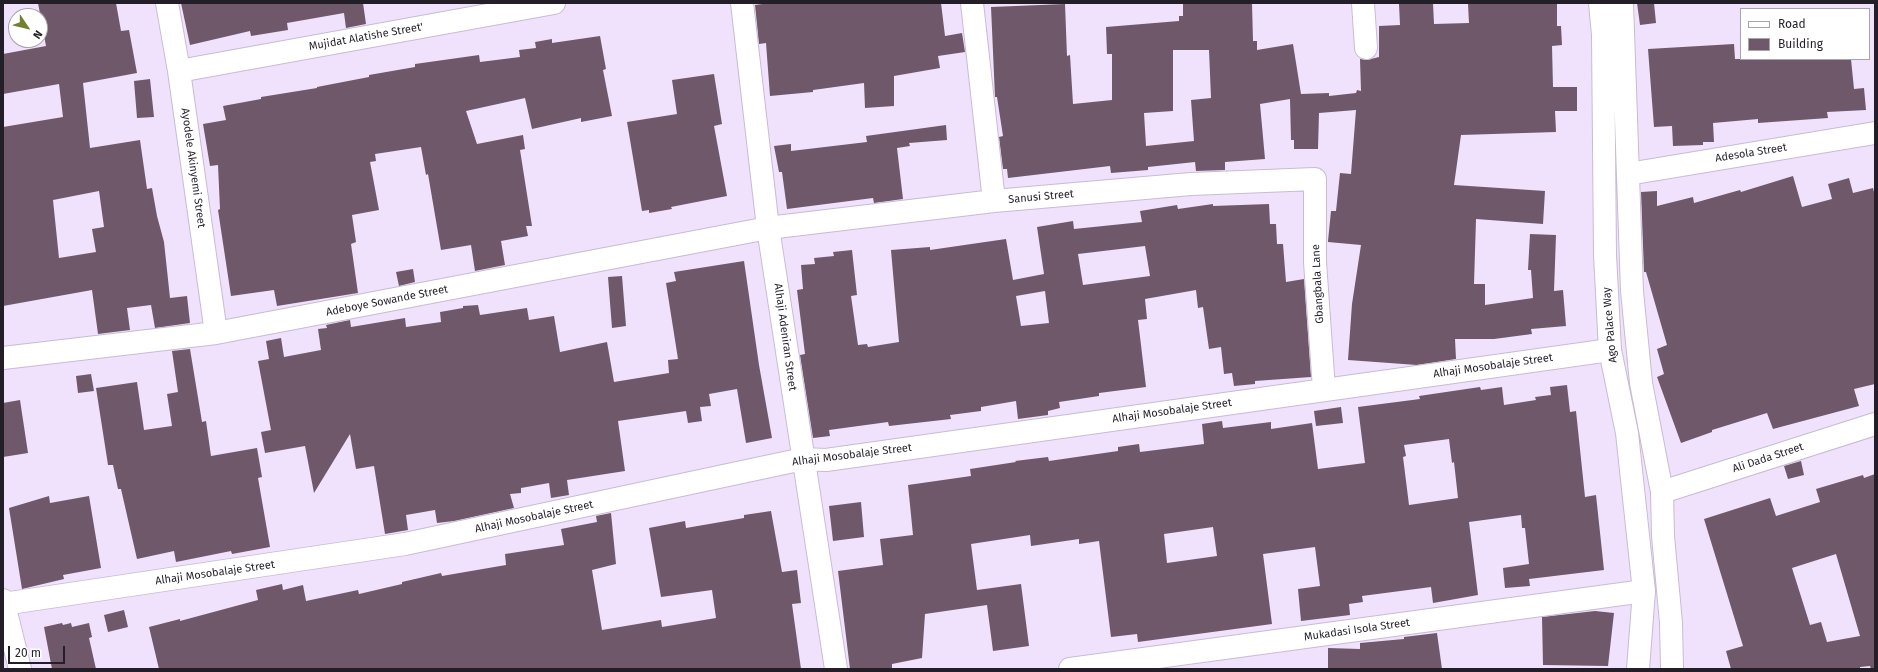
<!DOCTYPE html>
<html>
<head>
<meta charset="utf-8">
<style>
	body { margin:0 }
	#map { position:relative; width:1878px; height:672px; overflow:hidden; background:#f0e2fd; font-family:"Fira Sans",sans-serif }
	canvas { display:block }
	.frame { position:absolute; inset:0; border:4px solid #231e28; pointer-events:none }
	.legend { position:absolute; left:1740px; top:8px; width:130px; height:52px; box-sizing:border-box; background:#fff; border:1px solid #a7a5a9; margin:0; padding:5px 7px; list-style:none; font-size:12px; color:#231e28 }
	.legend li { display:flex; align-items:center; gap:8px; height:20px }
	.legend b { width:20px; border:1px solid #a7a5a9 }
	.north { position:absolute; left:8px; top:8px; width:40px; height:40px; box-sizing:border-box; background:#fff; border:1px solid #a7a5a9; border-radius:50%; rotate:125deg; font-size:11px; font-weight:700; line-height:16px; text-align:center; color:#231e28 }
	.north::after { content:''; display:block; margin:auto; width:14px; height:18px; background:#73812f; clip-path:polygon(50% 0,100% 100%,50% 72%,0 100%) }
	.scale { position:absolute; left:8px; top:646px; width:57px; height:18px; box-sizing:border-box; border:2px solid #231e28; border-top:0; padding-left:5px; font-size:12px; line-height:14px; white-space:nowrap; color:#231e28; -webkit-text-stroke:3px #fff; paint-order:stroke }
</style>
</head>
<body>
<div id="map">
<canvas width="1878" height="672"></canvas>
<div class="frame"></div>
<ul class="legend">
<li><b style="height:5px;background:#fff"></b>Road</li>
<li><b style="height:11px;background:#6f5869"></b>Building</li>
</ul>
<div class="north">N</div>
<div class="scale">20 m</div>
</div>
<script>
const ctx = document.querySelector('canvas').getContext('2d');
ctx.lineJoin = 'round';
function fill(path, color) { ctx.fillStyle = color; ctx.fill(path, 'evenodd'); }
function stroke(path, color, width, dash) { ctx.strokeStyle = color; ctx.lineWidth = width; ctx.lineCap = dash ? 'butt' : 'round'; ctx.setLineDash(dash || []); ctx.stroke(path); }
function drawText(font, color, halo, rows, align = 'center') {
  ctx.font = font + ' "Fira Sans",sans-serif'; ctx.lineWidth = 4; ctx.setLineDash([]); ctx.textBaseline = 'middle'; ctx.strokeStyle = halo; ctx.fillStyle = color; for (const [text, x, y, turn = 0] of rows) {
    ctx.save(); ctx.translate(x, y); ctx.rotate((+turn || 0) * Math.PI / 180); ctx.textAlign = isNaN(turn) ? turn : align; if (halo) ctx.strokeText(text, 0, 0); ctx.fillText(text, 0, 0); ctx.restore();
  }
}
fill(new Path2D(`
	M 38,3 L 116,3 L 121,31 L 129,30 L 137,73 L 83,83 L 90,148 L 140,140 L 147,189 L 152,188 L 157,216 L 164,242 L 170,298 L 187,296 L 190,323 L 155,328 L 151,305 L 127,308 L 130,330 L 98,334 L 92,290 L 3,306 L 3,127 L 63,117 L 59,84 L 3,94 L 3,54 L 46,46 ZM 99,191 L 104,227 L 92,229 L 96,252 L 59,258 L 53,200 Z
	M 181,3 L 363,3 L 366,24 L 346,28 L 344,13 L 287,23 L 288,30 L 251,36 L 250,31 L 190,45 Z
	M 770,3 L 941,3 L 945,36 L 962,33 L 965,52 L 938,56 L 940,68 L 894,76 L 894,106 L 865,108 L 864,83 L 813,90 L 813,92 L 770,96 L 766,43 L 759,44 L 755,5 Z
	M 1183,3 L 1252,3 L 1253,41 L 1257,41 L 1257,50 L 1293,44 L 1301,94 L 1329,93 L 1329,96 L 1356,93 L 1357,90 L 1361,91 L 1360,59 L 1367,60 L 1379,57 L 1379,26 L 1400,25 L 1399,4 L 1433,3 L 1434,24 L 1469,23 L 1468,4 L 1557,3 L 1557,26 L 1561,26 L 1562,45 L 1552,46 L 1553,87 L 1577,87 L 1577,111 L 1555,111 L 1556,132 L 1461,135 L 1454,185 L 1545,191 L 1543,224 L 1476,219 L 1474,284 L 1485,284 L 1485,305 L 1533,298 L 1531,270 L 1528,270 L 1530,234 L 1556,235 L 1554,291 L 1563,290 L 1566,326 L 1531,329 L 1532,334 L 1494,339 L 1455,339 L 1456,359 L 1417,365 L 1348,360 L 1352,304 L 1361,245 L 1328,242 L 1328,241 L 1331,211 L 1336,211 L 1340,173 L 1351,174 L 1356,110 L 1319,113 L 1318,149 L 1294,149 L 1294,140 L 1291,140 L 1290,99 L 1260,104 L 1265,159 L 1225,162 L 1225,170 L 1196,171 L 1195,162 L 1148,167 L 1148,170 L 1111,173 L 1110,166 L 1008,178 L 1007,169 L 1003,169 L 999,137 L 1003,136 L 997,97 L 995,97 L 991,7 L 1065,4 L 1067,56 L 1070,55 L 1073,104 L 1112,100 L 1112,54 L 1107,54 L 1106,27 L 1179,21 L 1179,16 L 1183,16 ZM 1173,50 L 1209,50 L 1211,98 L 1191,100 L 1194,141 L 1146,146 L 1144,113 L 1173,111 Z
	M 1637,3 L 1654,3 L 1656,23 L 1640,25 Z
	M 600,36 L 606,69 L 603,70 L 612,116 L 581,122 L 581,118 L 532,129 L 525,98 L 466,111 L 477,144 L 523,135 L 525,149 L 520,150 L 532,226 L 526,226 L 528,236 L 501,241 L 505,265 L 475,271 L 471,245 L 441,250 L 428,174 L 426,175 L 421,147 L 375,154 L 376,161 L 370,162 L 379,210 L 352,215 L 356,242 L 351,244 L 358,293 L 277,306 L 274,290 L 231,296 L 218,210 L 220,209 L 218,165 L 210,166 L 203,124 L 226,120 L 223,106 L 261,99 L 261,97 L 317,88 L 317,87 L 369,77 L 369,75 L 415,67 L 415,64 L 479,55 L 480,62 L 520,57 L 519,50 L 536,48 L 535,42 L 552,39 L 552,43 Z
	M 1734,44 L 1735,59 L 1851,59 L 1854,89 L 1864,88 L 1866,110 L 1827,112 L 1828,118 L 1758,123 L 1758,119 L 1713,123 L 1714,142 L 1703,142 L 1703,145 L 1673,146 L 1672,126 L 1654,127 L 1648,49 Z
	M 714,74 L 722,124 L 714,126 L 727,196 L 671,207 L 672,209 L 649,213 L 649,210 L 642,211 L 627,122 L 677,114 L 672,80 Z
	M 150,79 L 154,117 L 137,118 L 134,81 Z
	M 946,125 L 947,140 L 909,143 L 910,146 L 897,148 L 903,199 L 874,203 L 873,198 L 787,209 L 782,172 L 779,172 L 774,146 L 791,144 L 791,151 L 867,142 L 866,136 Z
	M 1793,176 L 1802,207 L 1832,199 L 1828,184 L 1849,178 L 1853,193 L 1873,188 L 1875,196 L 1875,384 L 1854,389 L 1859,406 L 1773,429 L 1767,413 L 1712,430 L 1712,432 L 1681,443 L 1657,377 L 1664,374 L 1657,349 L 1667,345 L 1646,272 L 1644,272 L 1641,192 L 1657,191 L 1657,206 L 1693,197 L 1694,203 L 1740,190 L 1741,192 Z
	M 1213,204 L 1213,206 L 1269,204 L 1270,224 L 1276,224 L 1277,244 L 1283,244 L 1286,282 L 1304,279 L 1311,377 L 1255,381 L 1255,384 L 1234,386 L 1232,373 L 1224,374 L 1221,347 L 1209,349 L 1203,307 L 1198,308 L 1196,290 L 1145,299 L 1147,319 L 1138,320 L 1146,387 L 1099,393 L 1099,396 L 1059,402 L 1060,408 L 1048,411 L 1048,415 L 1018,419 L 1016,401 L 981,407 L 981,411 L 950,415 L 951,419 L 889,426 L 888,422 L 829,430 L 830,436 L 813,438 L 800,355 L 805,354 L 797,290 L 803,289 L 801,265 L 815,264 L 814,258 L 834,256 L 833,252 L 852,250 L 857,295 L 851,296 L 858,345 L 867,344 L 868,347 L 899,342 L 891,250 L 930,247 L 930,250 L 1006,239 L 1013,280 L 1044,274 L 1037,227 L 1073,221 L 1074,229 L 1142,222 L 1140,211 L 1177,205 L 1178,209 ZM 1145,246 L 1150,276 L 1083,285 L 1078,254 ZM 1045,291 L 1049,323 L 1021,326 L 1016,296 Z
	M 744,261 L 759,365 L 772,438 L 746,443 L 737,389 L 709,394 L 711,406 L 700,407 L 702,421 L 688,423 L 686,411 L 618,421 L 625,471 L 567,480 L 569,495 L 551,498 L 549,483 L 521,488 L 521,493 L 510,494 L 514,508 L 454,521 L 437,523 L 435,510 L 406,515 L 408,530 L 385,534 L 374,466 L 356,469 L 350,434 L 314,493 L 305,446 L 265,453 L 261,432 L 271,430 L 258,361 L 269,359 L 266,341 L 281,338 L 284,357 L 321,350 L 318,329 L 327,328 L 326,325 L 350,320 L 351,327 L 405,318 L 406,327 L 441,322 L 440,312 L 463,308 L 463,306 L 478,305 L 480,315 L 527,308 L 529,320 L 554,316 L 560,352 L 607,342 L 614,382 L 669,373 L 668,360 L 678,359 L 666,283 L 676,281 L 674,272 Z
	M 413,269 L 415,282 L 399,286 L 396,272 Z
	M 622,276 L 626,326 L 612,328 L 608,277 Z
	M 190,349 L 202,422 L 206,421 L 211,456 L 257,448 L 262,477 L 258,478 L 270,547 L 232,554 L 231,551 L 176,562 L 174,551 L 137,559 L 121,489 L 118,489 L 113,465 L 108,465 L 96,388 L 137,382 L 144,430 L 172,426 L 167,394 L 178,392 L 172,351 Z
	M 91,374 L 94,391 L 78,393 L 76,376 Z
	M 1567,385 L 1570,412 L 1576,411 L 1585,497 L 1596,495 L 1604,570 L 1529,579 L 1530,586 L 1505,588 L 1503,568 L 1529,564 L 1525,528 L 1522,528 L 1521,515 L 1469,522 L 1478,595 L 1433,603 L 1431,587 L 1362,596 L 1363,602 L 1349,604 L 1350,615 L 1301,621 L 1298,589 L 1320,586 L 1315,547 L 1263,554 L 1272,624 L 1138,642 L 1137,634 L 1111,637 L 1099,541 L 1079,544 L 1079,539 L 1031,546 L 1030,535 L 971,544 L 977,590 L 1021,584 L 1029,646 L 993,651 L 987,605 L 925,614 L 922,658 L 892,664 L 892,669 L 850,669 L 838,571 L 883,565 L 880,539 L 913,535 L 908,485 L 971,476 L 970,469 L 1016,462 L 1015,461 L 1048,457 L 1049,461 L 1118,451 L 1118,447 L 1139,444 L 1140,452 L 1204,444 L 1202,424 L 1222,421 L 1223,428 L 1271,422 L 1271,429 L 1312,423 L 1318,469 L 1365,463 L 1358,407 L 1420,399 L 1419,396 L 1480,387 L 1481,390 L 1502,387 L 1504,405 L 1536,400 L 1535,397 L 1551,395 L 1550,387 ZM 1449,439 L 1452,463 L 1454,462 L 1458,498 L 1409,505 L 1403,457 L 1406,456 L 1404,445 ZM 1213,527 L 1217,556 L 1167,563 L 1164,534 Z
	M 20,400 L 28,453 L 3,457 L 3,403 Z
	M 1341,407 L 1343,423 L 1316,426 L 1314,411 Z
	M 1801,461 L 1804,475 L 1788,479 L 1784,466 Z
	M 1875,474 L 1875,669 L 1871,669 L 1870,666 L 1860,667 L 1860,669 L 1731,669 L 1726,651 L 1743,646 L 1704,519 L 1770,498 L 1776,516 L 1820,502 L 1816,489 L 1863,475 L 1864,478 ZM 1836,554 L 1860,636 L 1827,642 L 1821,622 L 1810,625 L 1792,568 Z
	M 49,496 L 50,503 L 89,496 L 101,568 L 63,575 L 64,579 L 22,589 L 9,508 Z
	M 861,502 L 864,537 L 833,541 L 829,506 Z
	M 771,511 L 782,572 L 797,570 L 801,603 L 792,604 L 801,669 L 159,669 L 149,627 L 180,619 L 180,621 L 258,600 L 256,590 L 282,584 L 283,590 L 303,585 L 306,601 L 358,590 L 359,594 L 402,584 L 402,582 L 441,573 L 442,576 L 506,565 L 505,554 L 564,545 L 561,529 L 597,522 L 596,516 L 611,513 L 616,564 L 592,570 L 602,630 L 661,620 L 662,627 L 716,618 L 712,590 L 661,597 L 649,528 L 685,521 L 686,528 L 744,518 L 744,515 Z
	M 124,610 L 128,627 L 108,632 L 104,615 Z
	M 1595,611 L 1614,613 L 1608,666 L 1543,665 L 1542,617 Z
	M 62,623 L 63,625 L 71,623 L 72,627 L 89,623 L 92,637 L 89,638 L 96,669 L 52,669 L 44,627 Z
	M 1437,633 L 1442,669 L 1328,669 L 1328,648 L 1360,649 L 1360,643 L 1404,639 L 1404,637 Z`), '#6f5869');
const street = new Path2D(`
	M 167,3 L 179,71 L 216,333
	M 742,3 L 768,228 L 836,669
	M 972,3 L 994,201
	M 1363,3 L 1366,48
	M 179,71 L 554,3
	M 1628,174 L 1875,133
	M 3,358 L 216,333 L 768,228 L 994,201 L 1191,184 L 1315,179 L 1315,262 L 1324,389
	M 1662,492 L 1875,424
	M 3,600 L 20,669
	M 3,604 L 405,544 L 803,459 L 826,460 L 1610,350
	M 1070,669 L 1644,591`);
const secondary = new Path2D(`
	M 1600,3 L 1603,35 L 1605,255 L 1610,350 L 1627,433 L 1644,591 L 1638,669
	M 1622,3 L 1632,291 L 1641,383 L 1662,492 L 1663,536 L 1671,623 L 1672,669`);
stroke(street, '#c8bbd5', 24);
stroke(secondary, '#c8bbd5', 24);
stroke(street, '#fff', 22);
stroke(secondary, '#fff', 22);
drawText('11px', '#231e28', '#fff', [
	["Mujidat Alatishe Street'",366,37,-10],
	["Adesola Street",1751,153,-9],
	["Ayodele Akinyemi Street",193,168,82],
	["Sanusi Street",1041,197,-5],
	["Gbangbala Lane",1318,284,-93],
	["Adeboye Sowande Street",387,301,-11],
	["Ago Palace Way",1610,325,-95],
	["Alhaji Adeniran Street",785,337,82],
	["Alhaji Mosobalaje Street",1493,366,-8],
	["Alhaji Mosobalaje Street",1172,411,-8],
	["Alhaji Mosobalaje Street",852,455,-7],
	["Ali Dada Street",1768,458,-18],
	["Alhaji Mosobalaje Street",534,517,-12],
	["Alhaji Mosobalaje Street",215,573,-8],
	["Mukadasi Isola Street",1357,630,-8]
]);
</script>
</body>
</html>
